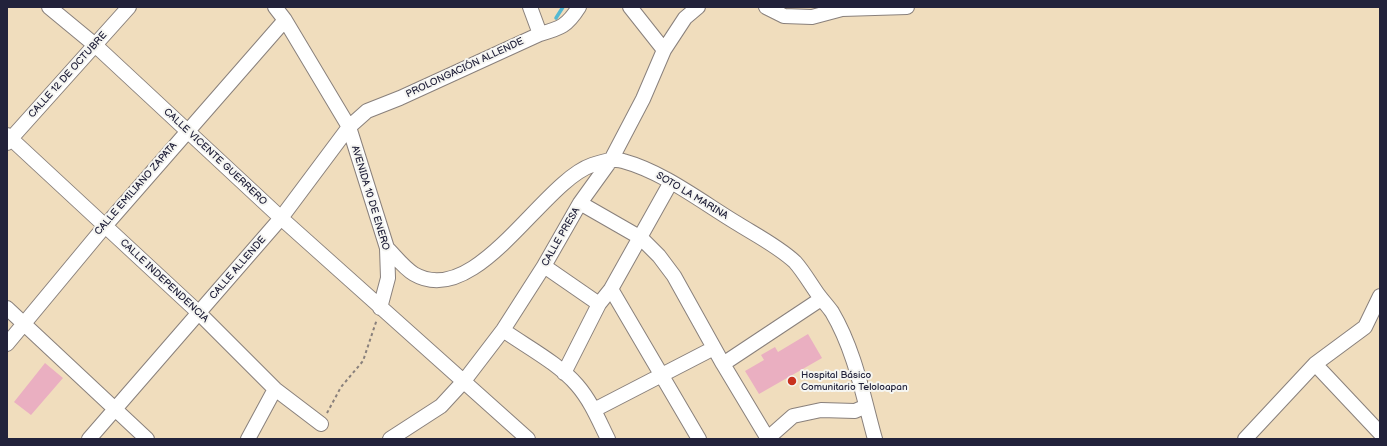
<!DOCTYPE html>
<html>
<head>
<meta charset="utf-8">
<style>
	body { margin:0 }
	#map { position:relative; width:1387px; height:446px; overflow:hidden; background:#f0ddbd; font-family:"Balsamiq Sans",sans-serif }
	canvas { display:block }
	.frame { position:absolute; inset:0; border:8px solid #22223b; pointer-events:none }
</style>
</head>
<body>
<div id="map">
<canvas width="1387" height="446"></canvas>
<div class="frame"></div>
</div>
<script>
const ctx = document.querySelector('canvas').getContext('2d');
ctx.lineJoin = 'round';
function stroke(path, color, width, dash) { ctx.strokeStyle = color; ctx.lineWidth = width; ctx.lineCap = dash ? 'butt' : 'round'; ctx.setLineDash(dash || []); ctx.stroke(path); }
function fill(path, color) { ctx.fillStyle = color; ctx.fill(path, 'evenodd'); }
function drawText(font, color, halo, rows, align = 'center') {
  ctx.font = font + ' "Balsamiq Sans",sans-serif'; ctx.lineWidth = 4; ctx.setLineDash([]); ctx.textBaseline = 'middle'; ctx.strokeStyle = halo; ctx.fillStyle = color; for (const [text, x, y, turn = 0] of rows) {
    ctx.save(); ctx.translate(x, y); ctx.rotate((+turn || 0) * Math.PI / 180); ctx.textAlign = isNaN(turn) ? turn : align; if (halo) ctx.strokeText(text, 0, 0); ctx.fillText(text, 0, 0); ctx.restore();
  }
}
stroke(new Path2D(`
	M 556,18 L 563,7`), '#54b9d2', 3.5);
fill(new Path2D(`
	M 808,334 L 822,358 L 759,394 L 745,371 L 764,360 L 761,355 L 775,347 L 778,352 Z
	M 45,363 L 63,378 L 31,415 L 14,402 Z`), '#eaafc1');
const minor = new Path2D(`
	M 49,7 L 95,45 L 281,218 L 528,439
	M 275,7 L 285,20 L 349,127 L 387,248 L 388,278 L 380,308
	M 530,7 L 540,34
	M 630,7 L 664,50
	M 766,7 L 784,16 L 812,17 L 842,9 L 907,7
	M 7,135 L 199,313 L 275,389 L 321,424
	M 7,143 L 129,7
	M 580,203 L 641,238 L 659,256 L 674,276 L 723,364 L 768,439
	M 387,248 C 395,256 404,268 414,274 C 476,310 542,182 592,165 C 601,162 613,158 623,161 C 663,172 699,200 735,222 C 754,234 778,246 795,262 C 803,271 810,283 817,293 C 822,300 827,305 832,312 C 855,351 863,396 875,439
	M 544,266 L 599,304
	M 611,289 L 699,439
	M 7,308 L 147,439
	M 503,330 C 527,347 558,363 577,385 C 591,401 599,421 608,439
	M 7,344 L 105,226 L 285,20
	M 723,364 L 821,299
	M 1315,364 L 1380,433
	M 564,373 L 599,304 L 611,289 L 671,182
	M 594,410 L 714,348
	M 89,439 L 281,218 L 349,127 L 367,111 L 400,98 L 540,34 C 561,28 567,26 579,7
	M 248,439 L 275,389
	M 390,439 L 441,406 L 464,381 L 503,330 L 544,266 L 580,203 L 611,160 L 643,99 L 664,50 L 685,18 L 698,7
	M 767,439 L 793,416 L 821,410 L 855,411 L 866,406
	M 1245,439 L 1315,364 L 1365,327 L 1380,296`);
stroke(minor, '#89807c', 16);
stroke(new Path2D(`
	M 327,413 L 341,387 L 363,361 L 377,319`), '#89807c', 2, [3, 3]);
stroke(minor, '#fff', 14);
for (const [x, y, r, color] of [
	[792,381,5,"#c8321e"]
]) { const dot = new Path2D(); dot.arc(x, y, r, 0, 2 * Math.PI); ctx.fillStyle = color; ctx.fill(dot); stroke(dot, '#f6f6f2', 1.5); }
drawText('10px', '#22223b', '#f6f6f2', [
	["PROLONGACIÓN ALLENDE",465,68,-25],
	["CALLE 12 DE OCTUBRE",68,75,-48],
	["CALLE VICENTE GUERRERO",215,157,43],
	["CALLE EMILIANO ZAPATA",136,189,-49],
	["SOTO LA MARINA",692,196,31],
	["AVENIDA 10 DE ENERO",370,198,73],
	["CALLE PRESA",561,237,-60],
	["CALLE ALLENDE",238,268,-49],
	["CALLE INDEPENDENCIA",164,281,43]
]);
drawText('10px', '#22223b', '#f6f6f2', [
	["Hospital Básico",801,375],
	["Comunitario Teloloapan",801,387]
], 'left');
</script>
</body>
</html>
